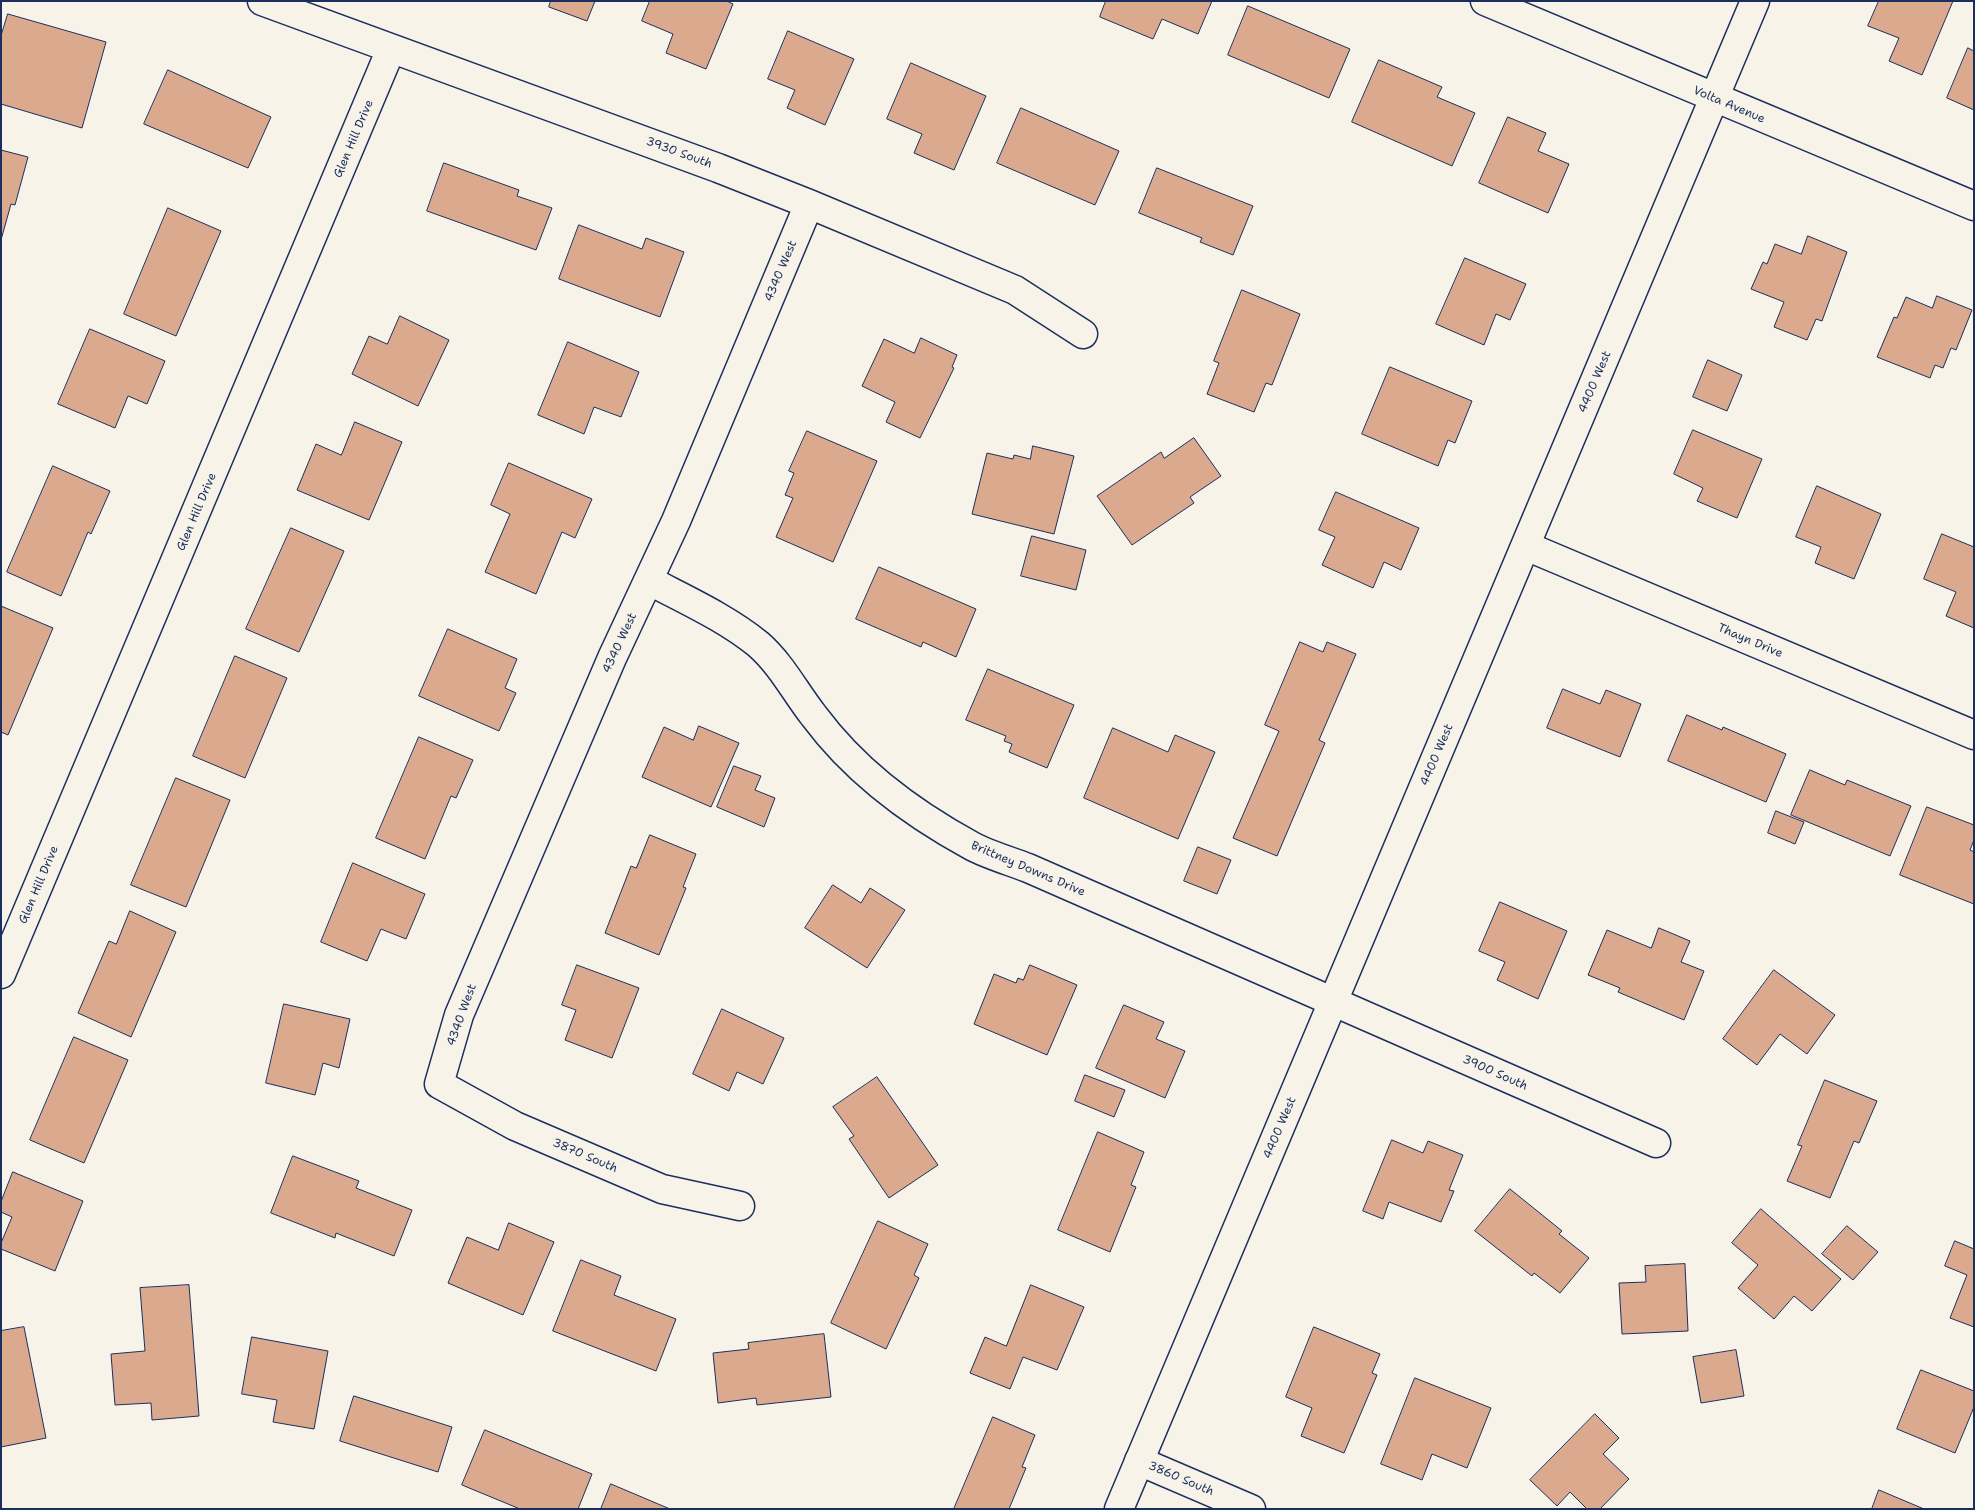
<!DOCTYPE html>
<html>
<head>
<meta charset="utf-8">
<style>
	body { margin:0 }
	#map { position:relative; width:1975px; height:1510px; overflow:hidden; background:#f7f3e8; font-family:"Shantell Sans",sans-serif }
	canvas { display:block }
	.frame { position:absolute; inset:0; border:2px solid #1b2f5e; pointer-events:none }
</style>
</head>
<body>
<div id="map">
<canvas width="1975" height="1510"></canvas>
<div class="frame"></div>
</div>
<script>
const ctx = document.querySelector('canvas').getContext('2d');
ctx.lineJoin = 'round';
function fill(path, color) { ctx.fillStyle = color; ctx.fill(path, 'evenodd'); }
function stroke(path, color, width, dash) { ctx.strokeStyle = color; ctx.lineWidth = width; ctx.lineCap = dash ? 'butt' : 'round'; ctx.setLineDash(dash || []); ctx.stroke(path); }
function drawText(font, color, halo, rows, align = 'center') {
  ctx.font = font + ' "Shantell Sans",sans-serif'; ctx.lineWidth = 4.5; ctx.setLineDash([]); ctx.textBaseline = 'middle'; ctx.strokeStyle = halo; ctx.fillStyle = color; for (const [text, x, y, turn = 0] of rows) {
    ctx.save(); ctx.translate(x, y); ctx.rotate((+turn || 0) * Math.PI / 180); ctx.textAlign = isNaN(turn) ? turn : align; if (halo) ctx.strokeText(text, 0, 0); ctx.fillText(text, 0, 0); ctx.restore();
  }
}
const building = new Path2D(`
	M 551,1 L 595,1 L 587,21 L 549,7 Z
	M 650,1 L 727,1 L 733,4 L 706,69 L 666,53 L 673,34 L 642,21 Z
	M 1106,1 L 1212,1 L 1198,34 L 1162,19 L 1153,39 L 1100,17 Z
	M 1879,1 L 1953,1 L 1922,75 L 1889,61 L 1899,38 L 1868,26 Z
	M 1248,6 L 1350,49 L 1329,98 L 1228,55 Z
	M 8,14 L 106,42 L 82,128 L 1,104 L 1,36 Z
	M 788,31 L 854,59 L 825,125 L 787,108 L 795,90 L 768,79 Z
	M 1968,48 L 1974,51 L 1974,110 L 1947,98 Z
	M 1379,60 L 1442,87 L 1437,97 L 1475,113 L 1452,166 L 1352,122 Z
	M 911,63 L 986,96 L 954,170 L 914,153 L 922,134 L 887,119 Z
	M 168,70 L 271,117 L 248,168 L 144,124 Z
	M 1021,108 L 1119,151 L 1095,205 L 997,163 Z
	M 1508,117 L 1546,133 L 1538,151 L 1569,164 L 1548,213 L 1479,183 Z
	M 1,150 L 28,157 L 15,205 L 11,204 L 1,240 Z
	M 444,163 L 519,190 L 517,196 L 552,208 L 536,250 L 427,211 Z
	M 1157,168 L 1253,206 L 1233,255 L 1200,242 L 1202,238 L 1139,213 Z
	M 168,208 L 221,231 L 176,336 L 124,314 Z
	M 579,225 L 642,249 L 646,238 L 684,252 L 660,317 L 559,279 Z
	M 1808,236 L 1847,252 L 1822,321 L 1816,319 L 1807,340 L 1774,327 L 1784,302 L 1751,289 L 1763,262 L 1767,264 L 1775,244 L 1801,254 Z
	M 1465,258 L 1526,284 L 1510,320 L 1496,314 L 1484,345 L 1436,324 Z
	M 1242,290 L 1300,314 L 1272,385 L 1266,383 L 1254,412 L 1207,394 L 1219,363 L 1214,361 Z
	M 1937,296 L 1972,310 L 1956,350 L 1951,348 L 1943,368 L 1935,365 L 1930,378 L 1877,357 L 1894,317 L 1897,318 L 1906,297 L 1932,308 Z
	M 400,316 L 449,340 L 418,406 L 352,374 L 369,336 L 387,344 Z
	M 90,329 L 165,361 L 147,404 L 128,396 L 115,428 L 58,404 Z
	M 921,338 L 957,355 L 952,367 L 954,368 L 920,438 L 886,422 L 895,402 L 862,386 L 884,339 L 914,353 Z
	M 568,342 L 639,372 L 621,417 L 594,407 L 584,434 L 538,415 Z
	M 1708,360 L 1742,375 L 1727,411 L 1693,397 Z
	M 1390,367 L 1472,401 L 1455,443 L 1448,440 L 1438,466 L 1362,434 Z
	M 355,422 L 402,442 L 369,520 L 297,490 L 316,444 L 341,455 Z
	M 1693,430 L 1762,459 L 1737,518 L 1697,501 L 1703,488 L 1674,474 Z
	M 807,431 L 877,461 L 833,562 L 776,537 L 793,498 L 785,495 L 794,473 L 789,471 Z
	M 1194,438 L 1221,476 L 1190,497 L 1194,503 L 1132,545 L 1097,496 L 1161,452 L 1164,458 Z
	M 1033,446 L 1074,456 L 1054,534 L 972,514 L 987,453 L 1013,459 L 1014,455 L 1030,459 Z
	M 509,463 L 592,499 L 575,538 L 562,532 L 536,594 L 485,572 L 510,514 L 491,505 Z
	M 53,466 L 110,491 L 91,534 L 88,532 L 61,596 L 7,572 Z
	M 1817,486 L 1881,514 L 1854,579 L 1815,563 L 1821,547 L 1796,537 Z
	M 1336,492 L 1419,528 L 1401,570 L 1384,562 L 1373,588 L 1322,565 L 1335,537 L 1319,530 Z
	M 291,528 L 344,551 L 299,652 L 246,629 Z
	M 1942,534 L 1974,547 L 1974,628 L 1946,616 L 1956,592 L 1924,579 Z
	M 1032,536 L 1086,550 L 1076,590 L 1021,576 Z
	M 879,567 L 976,609 L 956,657 L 923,642 L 921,647 L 856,619 Z
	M 1,606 L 53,628 L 8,735 L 1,732 Z
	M 448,629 L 517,659 L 505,688 L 516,693 L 499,731 L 419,696 Z
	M 1300,642 L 1323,652 L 1327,642 L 1356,654 L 1319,740 L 1325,743 L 1277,856 L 1233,838 L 1279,731 L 1265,725 Z
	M 235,656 L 287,678 L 245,778 L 193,756 Z
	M 988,669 L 1074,705 L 1047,768 L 1009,752 L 1012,744 L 1004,741 L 1006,736 L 966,720 Z
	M 1563,689 L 1600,704 L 1606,690 L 1641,704 L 1620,757 L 1547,728 Z
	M 1687,715 L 1722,730 L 1723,727 L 1786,754 L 1766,802 L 1668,761 Z
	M 699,726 L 739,743 L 711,807 L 642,777 L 664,727 L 693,740 Z
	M 1113,728 L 1168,752 L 1175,735 L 1215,752 L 1178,839 L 1084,798 Z
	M 419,737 L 473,760 L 456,798 L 451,796 L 425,859 L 376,838 Z
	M 734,766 L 761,776 L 755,790 L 775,798 L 764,827 L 717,807 Z
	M 1810,770 L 1845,785 L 1847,780 L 1911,806 L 1890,856 L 1791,815 Z
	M 176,778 L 230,800 L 186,907 L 131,885 Z
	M 1927,807 L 1974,825 L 1974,840 L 1970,850 L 1974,852 L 1974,904 L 1900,875 Z
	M 1776,811 L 1804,822 L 1795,844 L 1768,833 Z
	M 650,835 L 696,854 L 683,887 L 686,888 L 659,955 L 605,933 L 631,866 L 636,868 Z
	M 1198,847 L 1231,860 L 1217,894 L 1184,881 Z
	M 353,863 L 425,894 L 406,939 L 381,929 L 367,961 L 321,942 Z
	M 833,885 L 861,903 L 870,888 L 905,910 L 867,968 L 805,928 Z
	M 1500,902 L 1567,931 L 1538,999 L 1497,980 L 1505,962 L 1479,951 Z
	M 130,911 L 176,932 L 131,1037 L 78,1013 L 109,941 L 116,944 Z
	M 1659,928 L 1690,941 L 1681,962 L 1704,971 L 1684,1020 L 1618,992 L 1620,988 L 1588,975 L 1607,930 L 1651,948 Z
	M 577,965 L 639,988 L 612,1058 L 565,1040 L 576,1010 L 562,1005 Z
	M 1030,965 L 1077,985 L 1047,1055 L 974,1024 L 994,974 L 1016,983 L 1018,978 L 1023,980 Z
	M 1774,970 L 1835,1015 L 1807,1054 L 1780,1034 L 1757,1065 L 1723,1039 Z
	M 284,1004 L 350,1019 L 339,1068 L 323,1063 L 315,1095 L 266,1083 Z
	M 1124,1005 L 1164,1022 L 1156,1039 L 1185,1051 L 1165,1098 L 1096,1068 Z
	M 722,1009 L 784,1038 L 763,1084 L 737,1072 L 729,1091 L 693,1074 Z
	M 74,1037 L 128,1060 L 84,1163 L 30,1140 Z
	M 1085,1075 L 1125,1090 L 1114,1117 L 1075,1101 Z
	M 877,1077 L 938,1165 L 889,1198 L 849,1139 L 854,1136 L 833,1107 Z
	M 1825,1080 L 1877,1101 L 1859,1143 L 1854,1141 L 1830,1198 L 1787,1181 L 1802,1146 L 1798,1145 Z
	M 1098,1132 L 1144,1152 L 1131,1185 L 1136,1187 L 1110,1252 L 1058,1230 Z
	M 1392,1140 L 1423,1153 L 1428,1141 L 1463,1155 L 1449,1190 L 1454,1191 L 1441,1222 L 1389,1202 L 1383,1219 L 1363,1211 Z
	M 293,1156 L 359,1181 L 356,1188 L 412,1210 L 394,1256 L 336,1233 L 335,1238 L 271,1213 Z
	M 13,1172 L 83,1201 L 55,1271 L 1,1249 L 1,1243 L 12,1217 L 1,1212 L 1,1202 Z
	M 1510,1189 L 1562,1231 L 1559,1234 L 1589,1258 L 1560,1293 L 1534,1273 L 1532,1276 L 1475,1231 Z
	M 1761,1209 L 1841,1279 L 1812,1311 L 1794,1296 L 1774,1319 L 1738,1288 L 1758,1265 L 1732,1243 Z
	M 878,1221 L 928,1244 L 914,1275 L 919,1278 L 886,1349 L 831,1323 Z
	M 509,1223 L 554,1242 L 523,1315 L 448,1283 L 467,1237 L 498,1250 Z
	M 1847,1226 L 1878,1252 L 1853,1280 L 1822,1254 Z
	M 1955,1241 L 1974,1249 L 1974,1327 L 1950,1318 L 1967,1275 L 1945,1266 Z
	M 581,1260 L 621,1276 L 614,1295 L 676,1319 L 656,1371 L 553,1331 Z
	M 1685,1264 L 1688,1331 L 1622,1334 L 1619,1283 L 1646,1282 L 1645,1266 Z
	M 189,1285 L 199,1416 L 152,1420 L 151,1403 L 115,1405 L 111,1354 L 145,1351 L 140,1288 Z
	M 1031,1285 L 1084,1307 L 1057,1370 L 1023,1357 L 1010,1389 L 970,1373 L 985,1337 L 1006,1346 Z
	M 24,1327 L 46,1438 L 1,1447 L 1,1331 Z
	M 1314,1327 L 1380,1354 L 1372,1373 L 1377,1375 L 1344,1453 L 1301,1436 L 1312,1408 L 1286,1397 Z
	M 824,1334 L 831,1397 L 757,1405 L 756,1398 L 718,1403 L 713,1353 L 749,1349 L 748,1343 Z
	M 252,1337 L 328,1351 L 314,1429 L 273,1422 L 277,1400 L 242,1394 Z
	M 1736,1350 L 1744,1396 L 1701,1403 L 1693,1357 Z
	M 1921,1370 L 1974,1391 L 1974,1407 L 1955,1453 L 1897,1429 Z
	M 1415,1378 L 1491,1408 L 1467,1468 L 1432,1454 L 1422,1480 L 1381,1464 Z
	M 354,1396 L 452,1427 L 438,1472 L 340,1441 Z
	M 1595,1414 L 1619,1438 L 1603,1454 L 1629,1479 L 1600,1509 L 1587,1509 L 1570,1492 L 1557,1506 L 1530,1480 Z
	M 993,1417 L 1035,1435 L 1022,1467 L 1026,1468 L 1009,1509 L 954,1509 Z
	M 485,1430 L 592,1474 L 578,1509 L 520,1509 L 462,1485 Z
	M 611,1484 L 670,1509 L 601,1509 Z
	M 1879,1490 L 1924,1509 L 1872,1509 Z`);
fill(building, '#dba98d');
stroke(building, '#1b2f5e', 1);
const minor = new Path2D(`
	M 262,1 L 718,168 L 809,204 L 1015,290 L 1083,334
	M 1485,1 L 1974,206
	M 1526,546 L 1974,735
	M 650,581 C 686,600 726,618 758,644 C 782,665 795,692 814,716 C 854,770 913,814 972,846 C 989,855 1010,861 1028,868 L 1656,1143
	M 1,974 L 391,49
	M 740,1206 L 662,1189 L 515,1126 L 439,1084 L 459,1015 L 612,658 L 676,521 L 809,204
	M 1139,1461 L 1251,1509`);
const tertiary = new Path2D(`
	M 1119,1509 L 1755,1`);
stroke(minor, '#1b2f5e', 31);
stroke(tertiary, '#1b2f5e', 31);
stroke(minor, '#f7f3e8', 28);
stroke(tertiary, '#f7f3e8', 28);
drawText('12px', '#1b2f5e', '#f7f3e8', [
	["Volta Avenue",1729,105,23],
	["Glen Hill Drive",354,139,-67],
	["3930 South",679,153,20],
	["4340 West",781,271,-67],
	["4400 West",1595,382,-67],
	["Glen Hill Drive",197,512,-67],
	["Thayn Drive",1750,641,23],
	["4340 West",620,643,-65],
	["4400 West",1437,755,-67],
	["Brittney Downs Drive",1028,869,23],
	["Glen Hill Drive",39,885,-67],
	["4340 West",462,1015,-70],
	["3900 South",1495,1073,24],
	["4400 West",1280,1128,-67],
	["3870 South",585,1156,23],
	["3860 South",1181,1479,23]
]);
</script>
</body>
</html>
